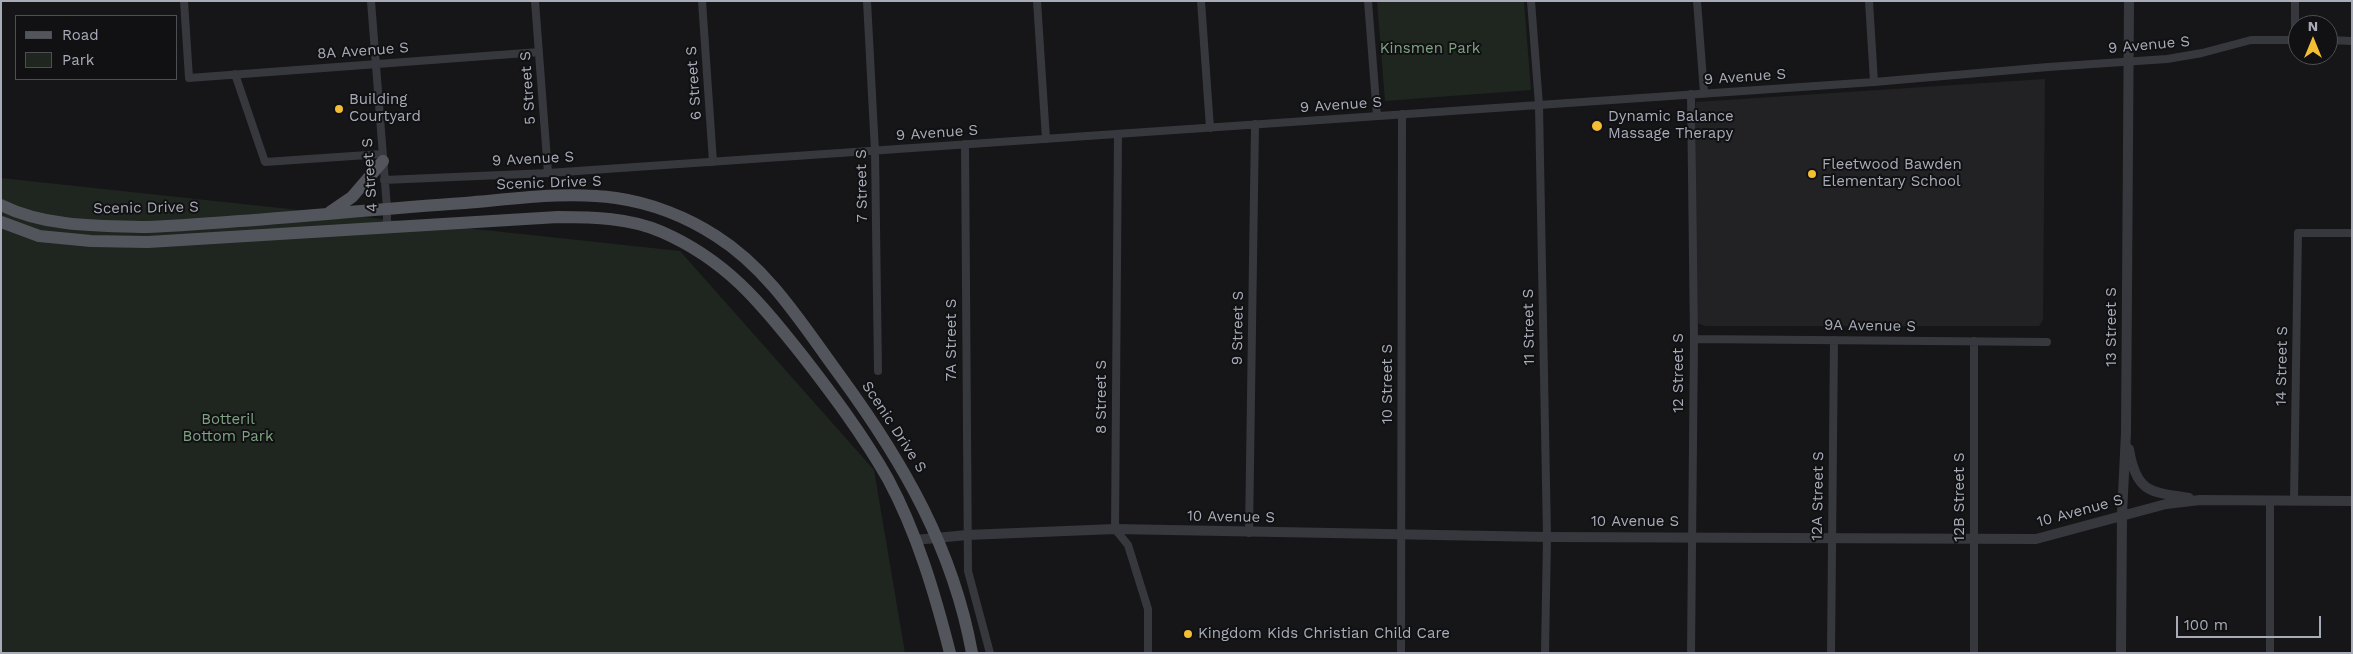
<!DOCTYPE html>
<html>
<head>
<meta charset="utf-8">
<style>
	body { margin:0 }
	#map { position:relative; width:2353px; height:654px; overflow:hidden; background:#161618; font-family:"Work Sans",sans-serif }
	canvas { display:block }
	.frame { position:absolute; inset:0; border:2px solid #a8acb8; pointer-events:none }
	.legend { position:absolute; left:15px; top:15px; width:162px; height:65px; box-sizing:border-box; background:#111113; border:1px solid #4d4f55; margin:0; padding:6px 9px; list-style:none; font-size:15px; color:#a8acb8 }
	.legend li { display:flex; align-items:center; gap:10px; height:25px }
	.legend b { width:25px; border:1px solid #4d4f55 }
	.north { position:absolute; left:2288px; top:15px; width:50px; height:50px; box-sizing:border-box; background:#111113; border:1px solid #4d4f55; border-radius:50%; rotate:0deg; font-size:14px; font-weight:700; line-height:20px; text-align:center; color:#a8acb8 }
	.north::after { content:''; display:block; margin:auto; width:18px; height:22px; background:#f3bd34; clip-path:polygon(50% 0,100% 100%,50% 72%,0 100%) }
	.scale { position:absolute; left:2176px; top:616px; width:145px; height:22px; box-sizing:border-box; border:2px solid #a8acb8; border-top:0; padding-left:6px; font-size:15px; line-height:18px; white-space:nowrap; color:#a8acb8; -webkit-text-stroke:4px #111113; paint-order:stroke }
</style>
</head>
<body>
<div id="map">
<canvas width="2353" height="654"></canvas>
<div class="frame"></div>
<ul class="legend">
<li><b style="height:6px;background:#53555c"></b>Road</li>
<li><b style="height:14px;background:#1e261f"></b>Park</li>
</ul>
<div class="north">N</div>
<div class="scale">100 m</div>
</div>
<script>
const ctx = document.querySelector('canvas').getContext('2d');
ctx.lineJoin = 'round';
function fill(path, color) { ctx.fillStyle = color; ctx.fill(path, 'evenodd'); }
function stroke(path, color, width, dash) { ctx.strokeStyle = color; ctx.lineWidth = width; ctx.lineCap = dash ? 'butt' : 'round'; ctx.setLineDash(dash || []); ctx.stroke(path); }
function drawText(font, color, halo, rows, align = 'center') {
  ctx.font = font + ' "Work Sans",sans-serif'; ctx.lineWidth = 4; ctx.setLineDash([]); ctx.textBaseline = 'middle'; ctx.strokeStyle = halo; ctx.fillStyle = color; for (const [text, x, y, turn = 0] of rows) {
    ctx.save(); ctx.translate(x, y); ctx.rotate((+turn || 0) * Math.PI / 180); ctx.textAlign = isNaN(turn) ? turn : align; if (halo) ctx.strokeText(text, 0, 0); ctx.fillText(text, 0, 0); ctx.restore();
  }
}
fill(new Path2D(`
	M 2045,79 L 2043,320 L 2039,326 L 1706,326 L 1699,324 L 1696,319 L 1696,102 Z`), '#222225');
fill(new Path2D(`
	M 1377,1 L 1524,1 L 1531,90 L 1385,101 Z
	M 1,178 L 680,251 L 874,470 L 905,653 L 1,653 Z`), '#1e261f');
stroke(new Path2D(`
	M 184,1 L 189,78 L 539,52
	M 371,1 L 387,208 L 387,227
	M 535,1 L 548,173
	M 702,1 L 713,162
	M 867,1 L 875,151 L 878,371
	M 1037,1 L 1046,139
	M 1201,1 L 1210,128
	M 1368,1 L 1377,116
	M 1531,1 L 1539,105 L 1547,537 L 1545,653
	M 1697,1 L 1704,93
	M 1869,1 L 1874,82
	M 2295,40 L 2295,1
	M 2328,40 L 2352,41
	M 235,74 L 265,162 L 382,154
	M 1118,134 L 1115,529 L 1128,545 L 1148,609 L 1148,653
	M 965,144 L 968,571 L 990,653
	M 384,180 L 548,173 L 1874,82 L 2048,67 L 2167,59 L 2202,53 L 2251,40 L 2298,40
	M 1694,339 L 2047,342
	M 1974,341 L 1974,653
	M 2294,500 L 2298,233 L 2352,233
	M 2270,501 L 2270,653
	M 1249,533 L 1255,124
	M 1401,653 L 1402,114
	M 1691,653 L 1694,339 L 1691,94
	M 1831,653 L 1834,340`), '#37383d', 8);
stroke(new Path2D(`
	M 2129,449 C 2136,493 2151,492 2189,498
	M 915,540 L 967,535 L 1115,529 L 1547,537 L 2036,539 L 2166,504 L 2200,500 L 2352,501
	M 2121,653 L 2122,514 L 2126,433 L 2129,1`), '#37383d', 10);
stroke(new Path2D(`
	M 1,205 C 45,227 99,226 146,227 C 253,222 359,210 465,203 C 514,199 567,191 616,198 C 651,203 687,217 716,236 C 770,270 804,327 841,377 C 903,462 953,548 972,653
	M 330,212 L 352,197 L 383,161
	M 1,222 L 39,236 L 91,241 L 148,242 L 558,217 C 593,217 631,218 662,232 C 726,260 760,302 802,355 C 833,395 863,435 888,479 C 917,533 935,594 950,653`), '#53555c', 12);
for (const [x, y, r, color] of [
	[339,109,5,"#f3bd34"],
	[1597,126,6,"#f3bd34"],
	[1812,174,5,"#f3bd34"],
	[1188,634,5,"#f3bd34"]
]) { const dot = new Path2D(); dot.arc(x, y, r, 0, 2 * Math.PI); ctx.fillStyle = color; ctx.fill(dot); stroke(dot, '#111113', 2); }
drawText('15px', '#a8acb8', '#111113', [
	["9 Avenue S",2149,45,-5],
	["8A Avenue S",363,51,-4],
	["9 Avenue S",1745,77,-4],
	["6 Street S",694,83,-94],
	["5 Street S",528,88,-94],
	["9 Avenue S",1341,105,-4],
	["9 Avenue S",937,133,-4],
	["9 Avenue S",533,159,-3],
	["4 Street S",370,175,-94],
	["Scenic Drive S",549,183,-2],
	["7 Street S",862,186,-91],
	["Scenic Drive S",146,208,-1],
	["9A Avenue S",1870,326,1],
	["11 Street S",1529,327,-91],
	["13 Street S",2112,327,-90],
	["9 Street S",1238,328,-89],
	["7A Street S",952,340,-90],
	["14 Street S",2282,366,-89],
	["12 Street S",1679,373,-90],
	["10 Street S",1388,384,-90],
	["8 Street S",1102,397,-90],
	["Scenic Drive S",894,427,57],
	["12A Street S",1818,496,-89],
	["12B Street S",1960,497,-90],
	["10 Avenue S",2080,511,-15],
	["10 Avenue S",1231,517,1],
	["10 Avenue S",1635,522]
]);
drawText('15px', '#7fa383', '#111113', [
	["Kinsmen Park",1430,49],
	["Botteril",228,420],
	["Bottom Park",228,437]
]);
drawText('15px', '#a8acb8', '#111113', [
	["Building",349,100],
	["Courtyard",349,117],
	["Dynamic Balance",1608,117],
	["Massage Therapy",1608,134],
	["Fleetwood Bawden",1822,165],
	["Elementary School",1822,182],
	["Kingdom Kids Christian Child Care",1198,634]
], 'left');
</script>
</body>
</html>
